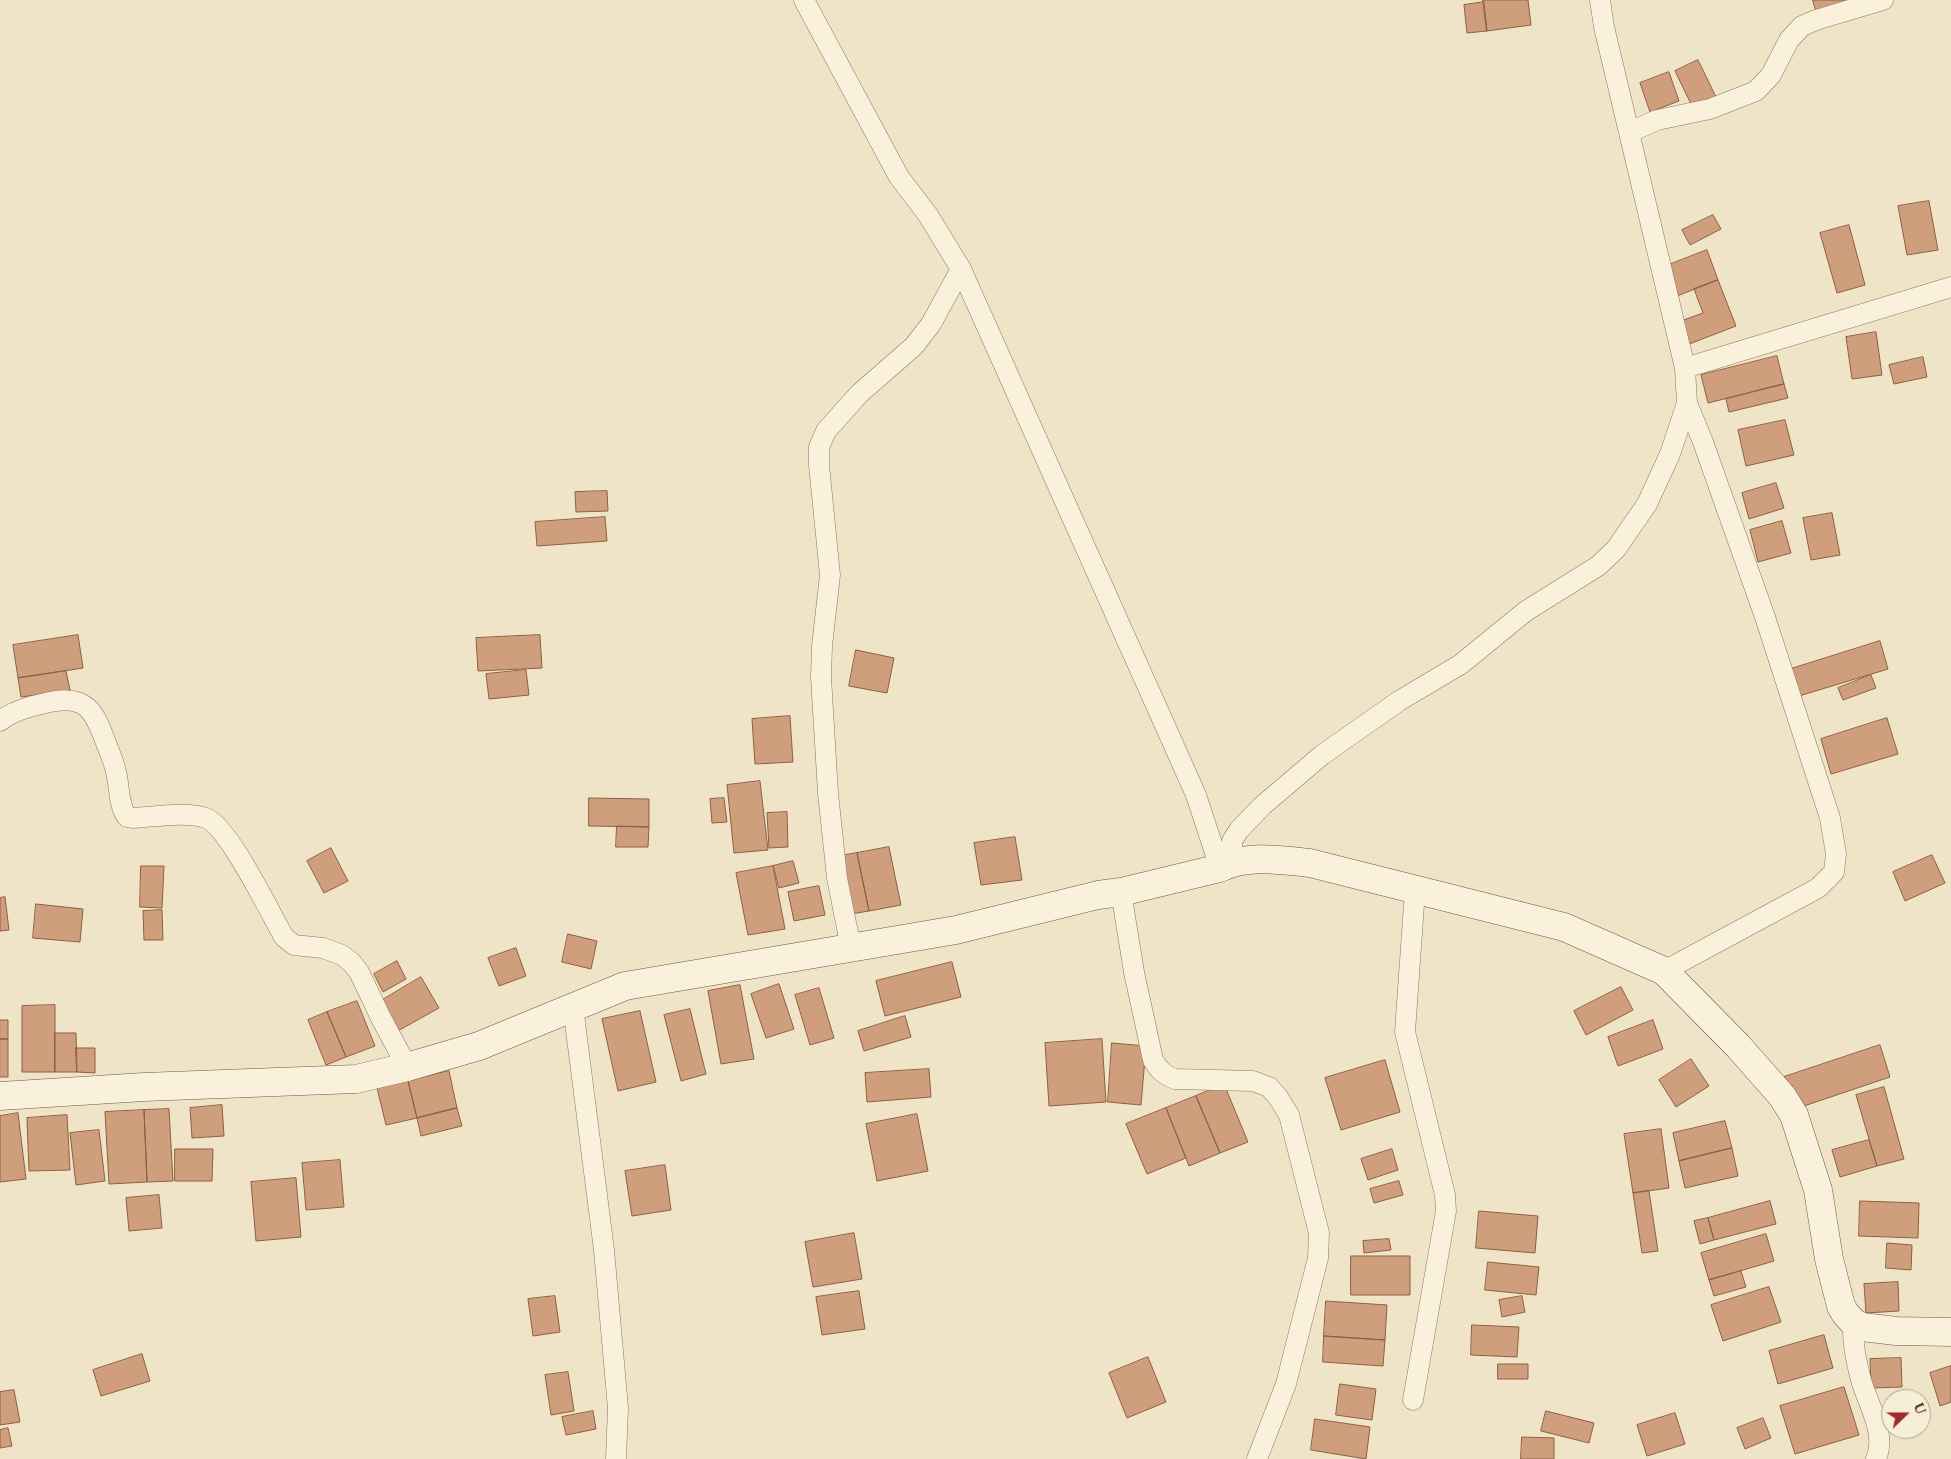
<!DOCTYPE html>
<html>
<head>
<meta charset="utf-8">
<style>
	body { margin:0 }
	#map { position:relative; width:1951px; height:1459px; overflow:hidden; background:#f0e4c8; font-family:Spectral,serif }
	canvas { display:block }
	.north { position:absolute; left:1881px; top:1389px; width:50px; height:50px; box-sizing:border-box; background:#f7eed8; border:1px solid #ada18e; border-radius:50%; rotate:68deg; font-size:14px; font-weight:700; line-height:20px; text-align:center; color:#3d2e20 }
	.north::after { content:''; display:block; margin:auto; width:18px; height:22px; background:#9e2a2b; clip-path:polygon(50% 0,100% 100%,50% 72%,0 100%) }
</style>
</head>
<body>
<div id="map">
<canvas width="1951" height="1459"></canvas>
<div class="north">U</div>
</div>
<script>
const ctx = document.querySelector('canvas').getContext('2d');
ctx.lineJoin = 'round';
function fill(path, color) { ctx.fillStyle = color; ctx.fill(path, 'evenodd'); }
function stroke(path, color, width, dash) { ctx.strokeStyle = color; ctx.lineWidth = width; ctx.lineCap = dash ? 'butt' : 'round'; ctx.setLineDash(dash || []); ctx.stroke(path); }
const building = new Path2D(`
	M 1483,0 L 1528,0 L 1531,25 L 1487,31 Z
	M 1813,0 L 1861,0 L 1817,14 Z
	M 1484,2 L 1487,31 L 1467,33 L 1464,5 Z
	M 1698,60 L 1716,97 L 1693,108 L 1675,71 Z
	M 1669,72 L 1679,101 L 1650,112 L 1640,83 Z
	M 1929,201 L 1938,250 L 1907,255 L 1898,206 Z
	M 1713,215 L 1721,229 L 1690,245 L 1682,230 Z
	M 1849,225 L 1865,285 L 1837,293 L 1820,233 Z
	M 1707,250 L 1718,280 L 1677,296 L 1666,266 Z
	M 1718,280 L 1736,326 L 1684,346 L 1675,323 L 1703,313 L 1694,289 Z
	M 1876,332 L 1882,375 L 1852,379 L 1846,337 Z
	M 1777,356 L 1784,384 L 1708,403 L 1701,375 Z
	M 1923,357 L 1927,377 L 1894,384 L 1889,365 Z
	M 1784,384 L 1788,398 L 1729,412 L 1726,399 Z
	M 1785,420 L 1794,455 L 1746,466 L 1738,430 Z
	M 1776,483 L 1784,508 L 1749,519 L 1742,493 Z
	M 607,491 L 608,511 L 576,512 L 575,492 Z
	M 1832,513 L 1840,555 L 1811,560 L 1803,518 Z
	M 605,517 L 607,541 L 537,546 L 535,522 Z
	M 1782,521 L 1791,553 L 1758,562 L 1750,530 Z
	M 78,635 L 83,668 L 18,678 L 13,645 Z
	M 540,635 L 542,668 L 478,671 L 476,638 Z
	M 1880,641 L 1888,669 L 1799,696 L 1791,669 Z
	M 856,650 L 894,658 L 887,693 L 849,686 Z
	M 526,670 L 529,695 L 489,699 L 486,674 Z
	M 66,671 L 70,690 L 21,697 L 18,678 Z
	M 1871,675 L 1876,688 L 1843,700 L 1838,688 Z
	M 790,716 L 793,762 L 755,764 L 752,719 Z
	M 1887,718 L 1898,754 L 1831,774 L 1821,739 Z
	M 760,781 L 768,850 L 734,853 L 727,785 Z
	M 589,798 L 649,799 L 649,827 L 589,826 Z
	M 724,798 L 727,822 L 712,823 L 710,799 Z
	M 787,812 L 788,847 L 769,848 L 767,813 Z
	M 617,826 L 649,827 L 648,847 L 616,847 Z
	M 1015,837 L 1022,880 L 981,885 L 974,843 Z
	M 889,847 L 901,905 L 869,911 L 857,853 Z
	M 331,848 L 348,881 L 324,893 L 307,861 Z
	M 857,853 L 869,911 L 851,914 L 840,856 Z
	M 1932,855 L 1945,883 L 1905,901 L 1893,872 Z
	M 793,861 L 799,883 L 779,888 L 773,866 Z
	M 141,866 L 164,866 L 162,908 L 140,907 Z
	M 773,866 L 785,929 L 748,935 L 736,873 Z
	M 819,886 L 825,915 L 794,921 L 788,892 Z
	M 5,897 L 9,930 L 0,931 L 0,898 Z
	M 36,904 L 83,909 L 80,942 L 33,938 Z
	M 162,910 L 163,940 L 144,940 L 143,911 Z
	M 568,934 L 597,941 L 591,969 L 562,962 Z
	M 516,948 L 526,976 L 499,986 L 488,958 Z
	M 397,961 L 406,979 L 383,992 L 374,974 Z
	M 952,962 L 961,997 L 885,1016 L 876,981 Z
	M 421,977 L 439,1008 L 396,1032 L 379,1002 Z
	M 779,984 L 794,1029 L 766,1038 L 751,994 Z
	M 740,985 L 754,1059 L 721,1064 L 708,991 Z
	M 1621,987 L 1633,1010 L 1586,1035 L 1574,1011 Z
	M 819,988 L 834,1038 L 810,1045 L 795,995 Z
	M 357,1001 L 375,1046 L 346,1057 L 327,1012 Z
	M 55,1005 L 55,1072 L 22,1072 L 22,1006 Z
	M 690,1009 L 706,1074 L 681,1081 L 664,1015 Z
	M 640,1011 L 656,1082 L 618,1091 L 602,1019 Z
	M 327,1012 L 346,1057 L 326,1065 L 308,1020 Z
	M 905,1016 L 911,1037 L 864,1051 L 858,1031 Z
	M 0,1020 L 8,1020 L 8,1039 L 0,1039 Z
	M 1653,1020 L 1663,1049 L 1618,1066 L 1608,1037 Z
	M 55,1033 L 76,1033 L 77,1072 L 55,1072 Z
	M 0,1039 L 8,1039 L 8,1077 L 0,1077 Z
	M 1102,1039 L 1106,1102 L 1049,1106 L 1045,1043 Z
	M 1112,1043 L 1146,1046 L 1141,1105 L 1108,1102 Z
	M 1880,1045 L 1890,1077 L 1795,1109 L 1784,1077 Z
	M 76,1048 L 95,1048 L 95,1073 L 77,1072 Z
	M 1691,1059 L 1709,1086 L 1676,1107 L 1659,1080 Z
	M 1385,1060 L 1400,1112 L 1341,1130 L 1325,1078 Z
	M 929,1069 L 931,1097 L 867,1102 L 865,1073 Z
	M 449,1071 L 457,1108 L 417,1118 L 408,1081 Z
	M 408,1081 L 417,1118 L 386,1125 L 377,1088 Z
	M 1224,1084 L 1248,1142 L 1220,1153 L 1196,1096 Z
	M 1884,1087 L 1904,1159 L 1877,1166 L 1856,1095 Z
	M 1196,1096 L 1220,1153 L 1189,1166 L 1166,1108 Z
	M 222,1105 L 224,1136 L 192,1138 L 190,1108 Z
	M 457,1108 L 462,1126 L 421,1136 L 417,1118 Z
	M 1166,1108 L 1186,1158 L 1147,1174 L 1126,1124 Z
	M 169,1109 L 173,1181 L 147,1182 L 144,1110 Z
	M 144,1110 L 147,1182 L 109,1184 L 105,1112 Z
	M 18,1113 L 26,1179 L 0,1182 L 0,1116 Z
	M 917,1114 L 928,1171 L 877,1181 L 866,1124 Z
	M 67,1115 L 70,1170 L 29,1171 L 27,1118 Z
	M 1725,1121 L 1732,1148 L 1679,1161 L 1673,1133 Z
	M 1661,1129 L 1669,1188 L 1633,1193 L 1624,1134 Z
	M 99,1130 L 105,1181 L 76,1185 L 70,1133 Z
	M 1869,1140 L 1877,1166 L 1840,1177 L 1832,1150 Z
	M 1732,1148 L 1738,1176 L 1685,1188 L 1679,1161 Z
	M 175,1149 L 213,1149 L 212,1181 L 175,1181 Z
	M 1392,1149 L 1398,1170 L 1368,1180 L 1361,1159 Z
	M 340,1160 L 344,1207 L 306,1210 L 302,1163 Z
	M 665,1165 L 671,1210 L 632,1216 L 625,1171 Z
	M 296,1178 L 301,1237 L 256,1241 L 251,1182 Z
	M 1399,1181 L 1403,1195 L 1374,1203 L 1370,1189 Z
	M 1649,1191 L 1658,1251 L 1642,1253 L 1633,1193 Z
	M 159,1195 L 162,1228 L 129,1231 L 126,1198 Z
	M 1770,1201 L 1776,1224 L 1714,1240 L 1708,1218 Z
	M 1860,1201 L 1919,1203 L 1918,1238 L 1859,1236 Z
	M 1479,1211 L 1538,1216 L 1535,1253 L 1476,1248 Z
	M 1708,1218 L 1714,1240 L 1700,1244 L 1694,1221 Z
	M 854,1233 L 862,1279 L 813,1287 L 805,1242 Z
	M 1766,1234 L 1774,1261 L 1709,1280 L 1701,1253 Z
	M 1389,1239 L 1391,1250 L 1364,1253 L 1363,1241 Z
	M 1887,1243 L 1912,1245 L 1911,1270 L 1886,1268 Z
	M 1351,1256 L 1410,1256 L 1410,1295 L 1351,1295 Z
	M 1488,1262 L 1539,1267 L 1536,1295 L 1485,1290 Z
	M 1741,1271 L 1746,1287 L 1714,1296 L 1709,1280 Z
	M 1898,1282 L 1899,1311 L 1866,1313 L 1864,1284 Z
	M 1769,1287 L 1781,1322 L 1723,1341 L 1711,1305 Z
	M 859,1291 L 865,1329 L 822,1335 L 816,1297 Z
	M 555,1296 L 560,1332 L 533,1336 L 528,1299 Z
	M 1522,1296 L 1525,1312 L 1502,1317 L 1499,1300 Z
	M 1326,1301 L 1387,1305 L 1385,1340 L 1324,1336 Z
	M 1472,1325 L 1519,1327 L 1517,1357 L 1471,1355 Z
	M 1824,1335 L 1833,1368 L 1778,1384 L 1769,1351 Z
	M 1324,1336 L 1385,1340 L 1383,1366 L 1323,1362 Z
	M 142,1354 L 150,1381 L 101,1396 L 93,1370 Z
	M 1148,1357 L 1166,1402 L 1127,1418 L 1109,1373 Z
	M 1901,1358 L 1902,1387 L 1871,1388 L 1870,1359 Z
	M 1498,1364 L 1528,1364 L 1528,1379 L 1498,1379 Z
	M 1951,1366 L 1951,1402 L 1940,1406 L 1930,1373 Z
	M 568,1372 L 574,1411 L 551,1415 L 545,1375 Z
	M 1340,1384 L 1376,1389 L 1372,1420 L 1336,1415 Z
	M 1844,1387 L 1859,1435 L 1795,1454 L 1780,1406 Z
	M 14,1390 L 20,1422 L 0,1425 L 0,1392 Z
	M 593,1411 L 596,1429 L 566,1435 L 562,1417 Z
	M 1546,1411 L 1594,1423 L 1589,1443 L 1541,1431 Z
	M 1675,1413 L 1685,1444 L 1647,1456 L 1637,1425 Z
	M 1763,1418 L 1771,1438 L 1745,1449 L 1737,1428 Z
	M 1315,1419 L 1370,1427 L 1366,1459 L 1311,1450 Z
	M 8,1428 L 12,1446 L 0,1448 L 0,1430 Z
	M 1522,1437 L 1554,1438 L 1554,1459 L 1521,1459 Z`);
fill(building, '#cf9f7d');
stroke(building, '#8d5f41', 1);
const street = new Path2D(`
	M 804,0 L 899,177 L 928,215 L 961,269 L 1196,795 L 1220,868
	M 1630,132 L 1657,120 L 1710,109 L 1756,91 L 1771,75 L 1789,40 L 1802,26 L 1816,20 L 1883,0
	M 1685,368 L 1951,287
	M 0,721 C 14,710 32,706 50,702 C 86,694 95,712 106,743 C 110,753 114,762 116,772 C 120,787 118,805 127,817 L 133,818 C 153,817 187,811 206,818 C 229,827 270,913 284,937 L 294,945 L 323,948 L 342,955 L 351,962 L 359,972 L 381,1018 L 407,1067
	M 1232,861 L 1232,841 L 1239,830 L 1262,806 L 1322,755 L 1399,701 L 1461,664 L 1526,611 L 1598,566 L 1616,549 L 1647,504 L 1670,454 L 1687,403 L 1685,368 L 1604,27 L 1600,0
	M 1121,892 L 1134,972 L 1153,1060 C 1159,1070 1164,1075 1175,1079 L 1253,1081 L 1269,1087 L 1278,1097 L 1289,1115 L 1319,1233 L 1318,1258 L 1286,1384 L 1257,1459
	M 851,948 L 837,878 L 828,793 L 821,677 L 822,646 L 830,575 L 819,465 L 819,447 L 826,431 L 859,394 L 914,346 L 931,324 L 961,269
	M 1664,971 L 1818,888 L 1834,872 L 1836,854 L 1830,818 L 1765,617 L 1703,442 L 1687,403
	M 573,1007 L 604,1250 L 618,1408 L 616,1459
	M 1853,1322 C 1852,1342 1856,1361 1861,1380 C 1868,1404 1887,1434 1876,1459
	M 1413,1400 L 1446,1211 L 1445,1195 L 1405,1032 L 1415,890`);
const secondary = new Path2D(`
	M 0,1096 L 144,1087 L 356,1079 L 407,1067 L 479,1046 L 625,986 L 956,930 L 1098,895 L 1121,892 L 1220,868 C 1247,854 1281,860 1310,863 L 1564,927 L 1664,971 L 1738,1046 L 1782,1096 L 1794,1115 L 1818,1190 L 1829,1259 L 1841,1306 L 1845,1313 L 1853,1322 L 1862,1327 L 1896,1331 L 1951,1332`);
stroke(street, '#8d765c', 21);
stroke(secondary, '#6f573f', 29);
stroke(street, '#faf1dc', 20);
stroke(secondary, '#faf1dc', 28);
</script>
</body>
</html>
